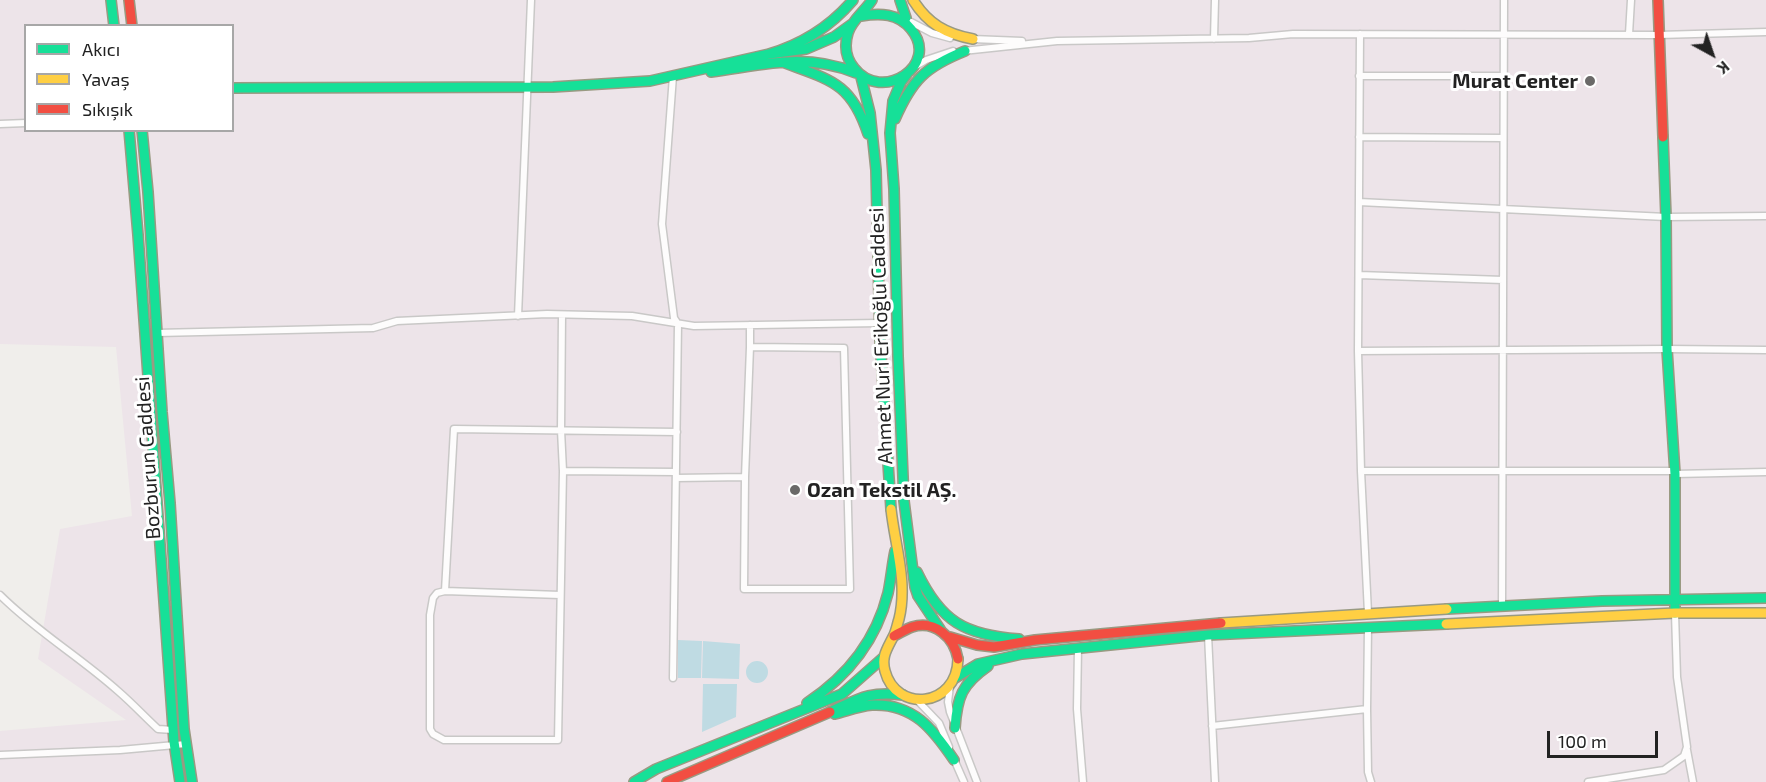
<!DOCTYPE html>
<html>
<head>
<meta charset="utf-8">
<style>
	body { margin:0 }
	#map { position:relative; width:1766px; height:782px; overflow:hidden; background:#f0eeeb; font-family:"Exo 2",sans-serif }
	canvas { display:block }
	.legend { position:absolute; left:24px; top:24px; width:210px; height:108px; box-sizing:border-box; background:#fff; border:2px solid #a7a7a7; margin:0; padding:8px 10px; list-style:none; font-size:18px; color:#222 }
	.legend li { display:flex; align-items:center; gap:12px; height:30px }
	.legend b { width:30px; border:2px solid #a7a7a7 }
	.north { position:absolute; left:1682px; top:24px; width:60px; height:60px; -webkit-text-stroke:4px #fff; paint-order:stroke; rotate:140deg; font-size:16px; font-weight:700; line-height:24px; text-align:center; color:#222 }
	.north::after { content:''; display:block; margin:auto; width:21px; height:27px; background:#222; clip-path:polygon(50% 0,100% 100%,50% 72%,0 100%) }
	.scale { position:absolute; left:1547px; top:731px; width:111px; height:27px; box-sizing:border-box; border:3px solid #222; border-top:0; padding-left:8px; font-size:18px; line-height:21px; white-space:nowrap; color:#222; -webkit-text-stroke:4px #fff; paint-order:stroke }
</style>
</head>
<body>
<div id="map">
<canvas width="1766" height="782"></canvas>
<ul class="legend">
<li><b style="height:8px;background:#16e098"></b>Akıcı</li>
<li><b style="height:8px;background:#ffcf43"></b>Yavaş</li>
<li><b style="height:8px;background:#f24e42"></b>Sıkışık</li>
</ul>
<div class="north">K</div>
<div class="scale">100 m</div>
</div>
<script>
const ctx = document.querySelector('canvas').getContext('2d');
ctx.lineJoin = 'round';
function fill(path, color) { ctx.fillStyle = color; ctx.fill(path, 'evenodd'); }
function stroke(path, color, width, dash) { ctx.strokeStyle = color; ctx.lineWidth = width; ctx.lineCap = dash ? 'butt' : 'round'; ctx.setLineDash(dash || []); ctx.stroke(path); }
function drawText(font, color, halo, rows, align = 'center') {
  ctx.font = font + ' "Exo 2",sans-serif'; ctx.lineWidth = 6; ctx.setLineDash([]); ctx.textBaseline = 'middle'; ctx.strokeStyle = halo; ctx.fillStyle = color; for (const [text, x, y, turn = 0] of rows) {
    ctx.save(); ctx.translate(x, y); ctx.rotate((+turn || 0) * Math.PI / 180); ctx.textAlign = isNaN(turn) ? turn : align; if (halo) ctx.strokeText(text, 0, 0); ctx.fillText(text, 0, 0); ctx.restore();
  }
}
fill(new Path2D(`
	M 0,0 L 1766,0 L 1766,782 L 0,782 L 0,731 L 126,720 L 38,659 L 60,529 L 132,516 L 116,347 L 0,344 ZM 26,26 L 232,26 L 232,130 L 26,130 Z`), '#ede4e9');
fill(new Path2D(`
	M 678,640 L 702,641 L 701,678 L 678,678 Z
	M 703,641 L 740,644 L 739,679 L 702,678 Z
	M746 672a11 11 0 1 1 22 0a11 11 0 1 1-22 0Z
	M 703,684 L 737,684 L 736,717 L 702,732 Z`), '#bfdbe3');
const street = new Path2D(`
	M 911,22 L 932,33 L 950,38
	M 1360,34 L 1358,351 L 1361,471 L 1368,613
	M 1629,34 L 1631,0
	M 972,39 L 1022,41
	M 1214,39 L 1215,0
	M 963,51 L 1057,41 L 1249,38 L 1293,34 L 1659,35 L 1766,32
	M 916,66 L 926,60 L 953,51
	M 1359,76 L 1503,76
	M 0,124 L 26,123
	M 1359,137 L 1503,138
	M 1359,202 L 1666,217 L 1766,216
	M 1359,275 L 1503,280
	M 562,315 L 561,430 L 563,471
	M 518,316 L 531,0
	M 157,333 L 373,328 L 397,321 L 547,314 L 632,316 L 694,326 L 879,323
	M 750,347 L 844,348 L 850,589 L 744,589 L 745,477 Z
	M 750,347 L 750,325
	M 1358,351 L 1667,349 L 1766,350
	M 1361,471 L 1675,471
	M 1675,474 L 1766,472
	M 676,478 L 745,477
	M 445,591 L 454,429 L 677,432
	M 0,595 C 36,631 80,657 118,691 C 132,703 145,717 158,729 L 173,730
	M 560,595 L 445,591 L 437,593 L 433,598 L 430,615 L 430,729 L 433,734 L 444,740 L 558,740 L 563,471 L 676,472
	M 1502,606 L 1504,0
	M 1368,627 L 1367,709 L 1368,772 L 1371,782
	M 1208,635 L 1215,782
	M 1078,648 L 1077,709 L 1083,782
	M 673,678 L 678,324 L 674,318 L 662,224 L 673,76
	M 950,686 L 948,702 L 950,712 L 977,782
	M 917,700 L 939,723 L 949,747
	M 1212,726 L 1367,709
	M 1687,750 L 1693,782
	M 0,755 L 120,750 L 186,744
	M 953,757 L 964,782
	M 1588,782 L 1664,770 L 1684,756 L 1687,747 L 1677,677 L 1675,613`);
const fast = new Path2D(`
	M 111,0 L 114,26
	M 900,0 L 906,18
	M 861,16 C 880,13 898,13 911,29 C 941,65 882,104 854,68 C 846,58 844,46 848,33 C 852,20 865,11 872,0
	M 769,54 C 803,44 830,27 853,0
	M 782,62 C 830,80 851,82 868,134
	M 711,72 C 764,65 804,52 856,73
	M 907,74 L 901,82 L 893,101 L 890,133 L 894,189 L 898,356 L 904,501 L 915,587 L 918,596 L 940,629
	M 861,77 L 870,113 L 876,170 L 880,340 L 891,509
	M 232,88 L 553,87 L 650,81 L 769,54 L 806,49 L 834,37 L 852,24
	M 895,119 C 912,80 925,67 965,51
	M 129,130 L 138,235 L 174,742 L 180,782
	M 142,130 L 148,192 L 162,412 L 170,503 L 184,729 L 192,782
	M 1663,137 L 1666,217 L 1667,349 L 1675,474 L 1675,613
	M 917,572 C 941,622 965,635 1019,639
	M 1447,609 L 1602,601 L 1766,598
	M 955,678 L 978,664 L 1022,654 L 1208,635 L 1446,624
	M 807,703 C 848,676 876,641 888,593 C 891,579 892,565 895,551
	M 830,712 C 860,698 869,691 903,695
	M 835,714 C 847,711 859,706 872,705 C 913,703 933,729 954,760
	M 955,728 C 957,697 962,684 988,666
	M 634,782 L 656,769 L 842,694 L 884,657`);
const slow = new Path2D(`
	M 913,0 C 928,24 946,34 973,39
	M 891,509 C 895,546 908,582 899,619 C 897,625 896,632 893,637 C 887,649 881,657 885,671 C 896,713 957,708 958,659
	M 1221,623 L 1447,609
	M 1446,624 L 1675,613 L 1766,613`);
const jam = new Path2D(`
	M 129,0 L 132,26
	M 1658,0 L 1663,137
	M 894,636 C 900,633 906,629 912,627 C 935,620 954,637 958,659
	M 950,637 L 977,645 L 994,647 L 1035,640 L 1221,623
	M 667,782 L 830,712`);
stroke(street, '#c9c8c7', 9);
stroke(fast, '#999a82', 12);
stroke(slow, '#999a82', 12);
stroke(jam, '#999a82', 12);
stroke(street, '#fdfcfc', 6);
stroke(fast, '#16e098', 9);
stroke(slow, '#ffcf43', 9);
stroke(jam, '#f24e42', 9);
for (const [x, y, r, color] of [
	[1590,81,6,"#6a6968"],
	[795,490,6,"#6a6968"]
]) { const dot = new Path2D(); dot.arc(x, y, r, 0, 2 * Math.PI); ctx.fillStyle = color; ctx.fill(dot); stroke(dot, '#fff', 2); }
drawText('bold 20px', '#222', '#fff', [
	["Murat Center",1578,81],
	["Ozan Tekstil AŞ.",807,490,"left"]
], 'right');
drawText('20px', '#222', '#fff', [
	["Ahmet Nuri Erikoğlu Caddesi",881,336,-92],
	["Bozburun Caddesi",148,458,-94]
]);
</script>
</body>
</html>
